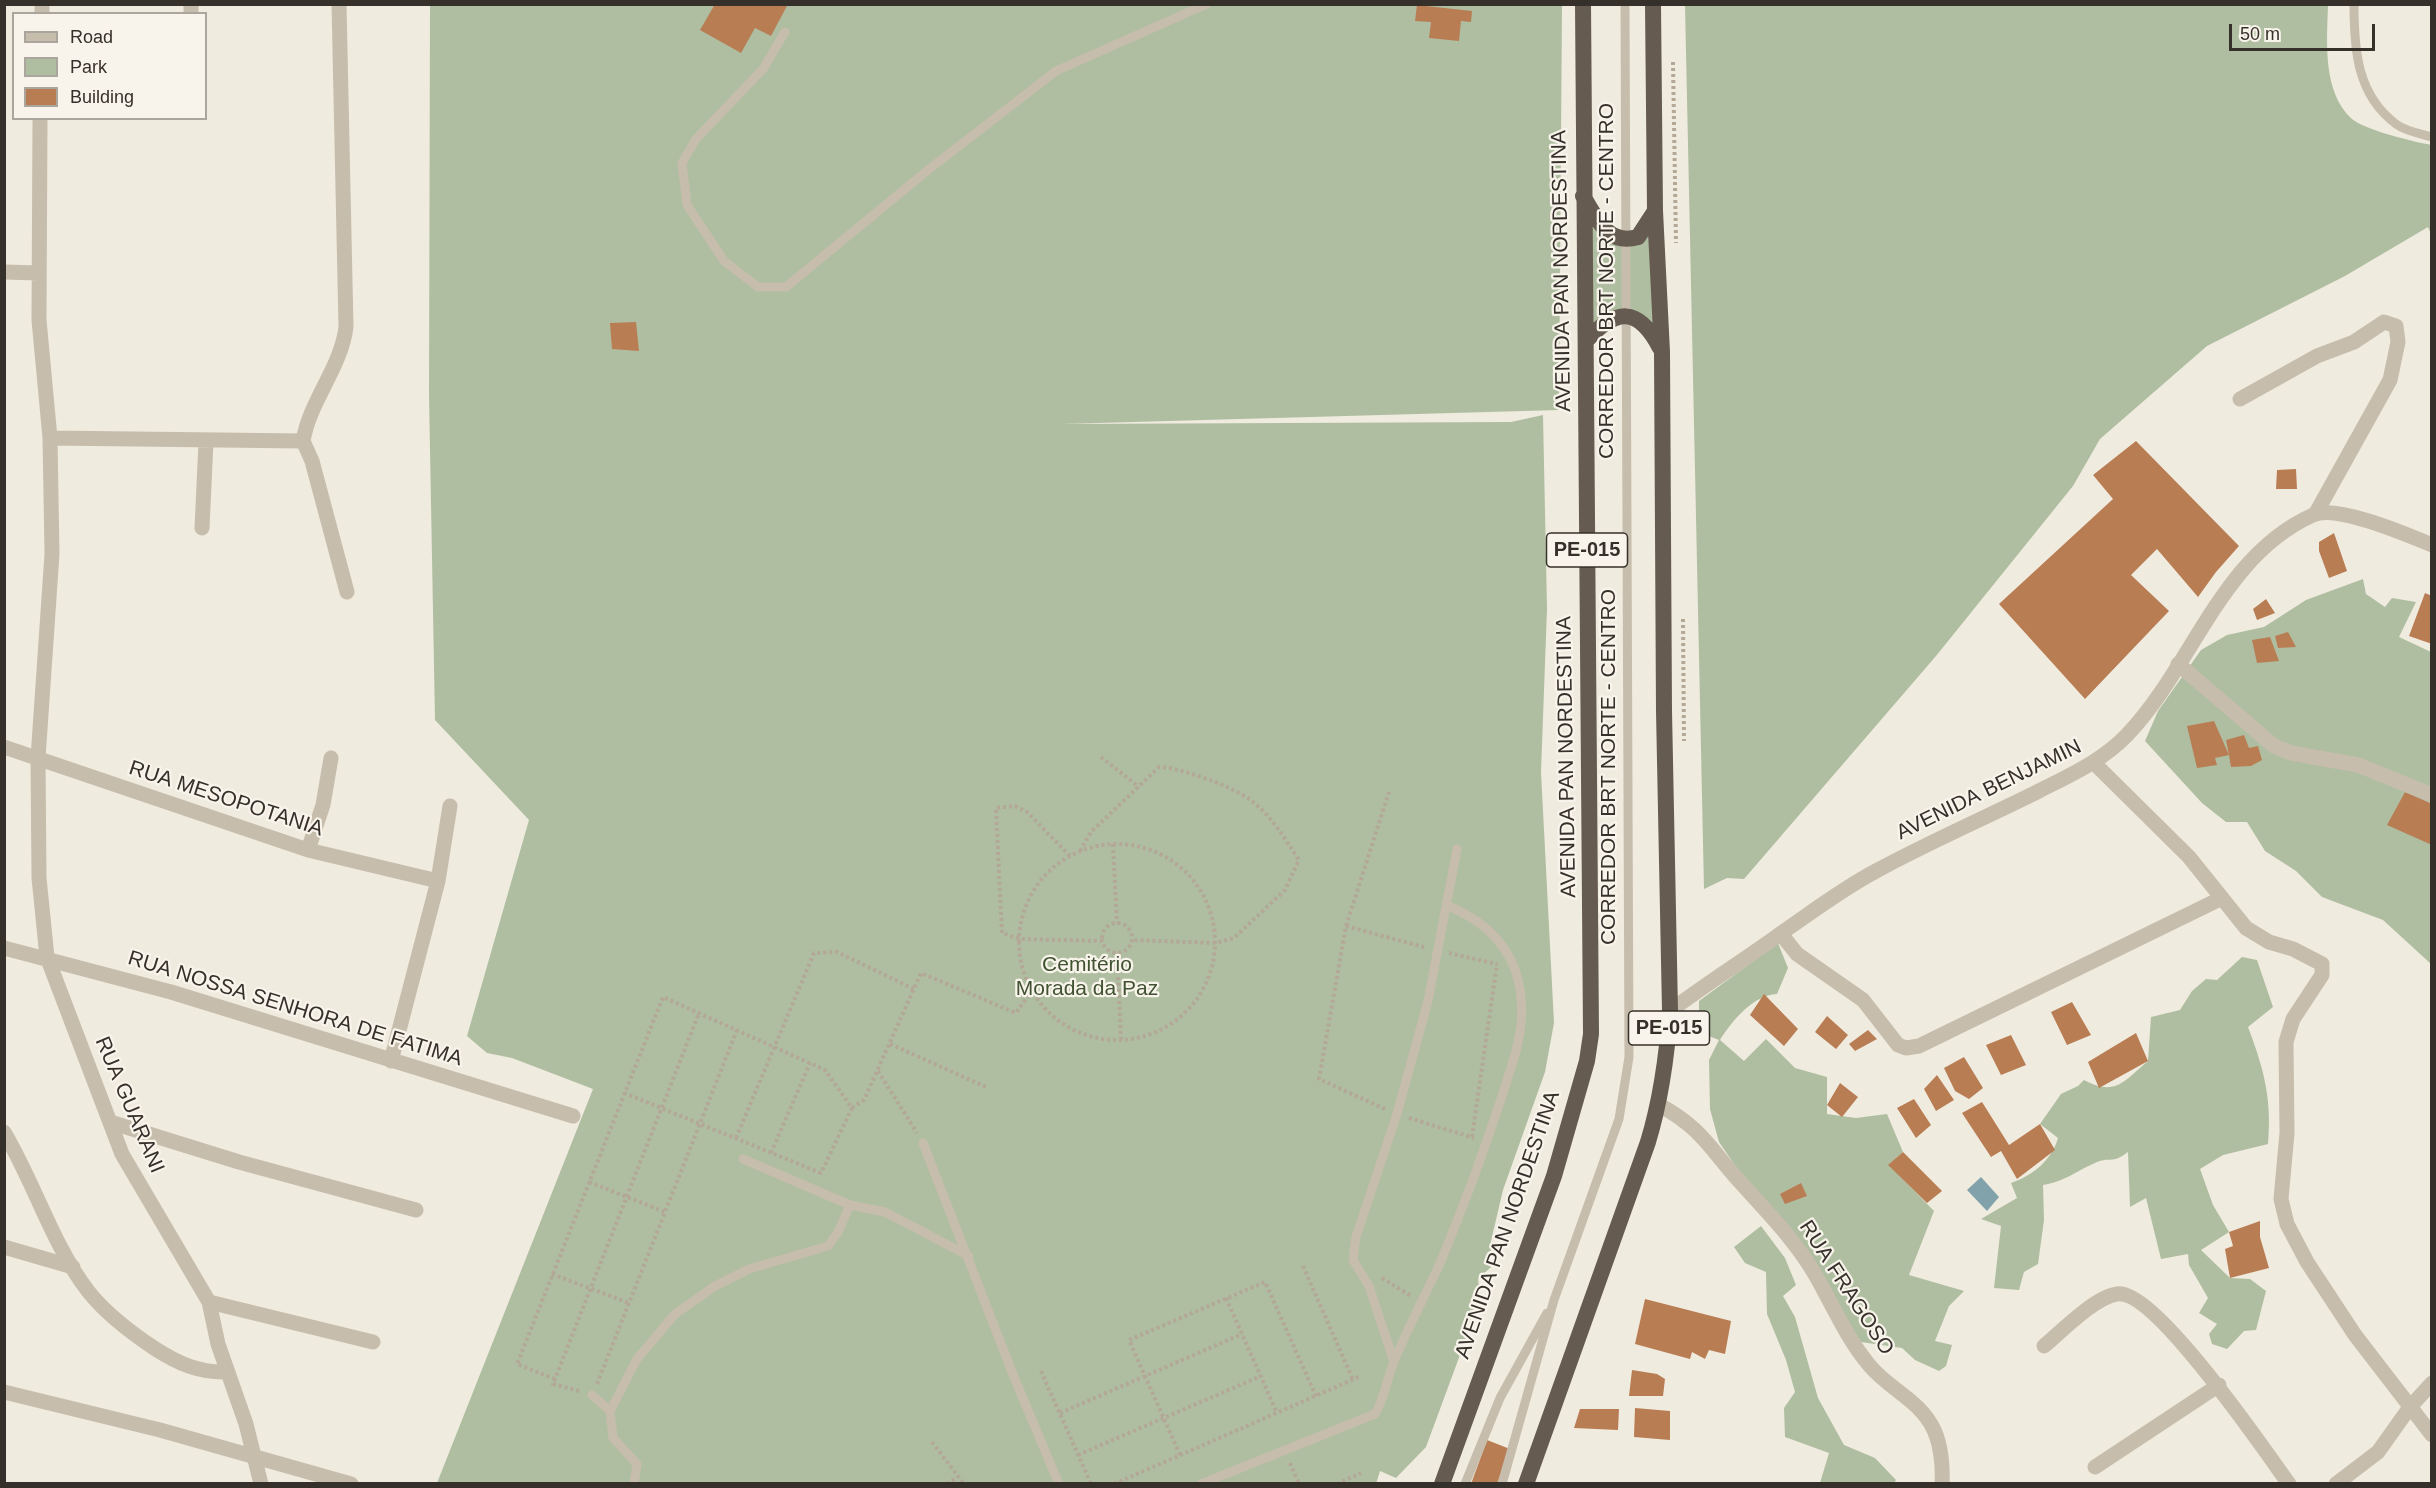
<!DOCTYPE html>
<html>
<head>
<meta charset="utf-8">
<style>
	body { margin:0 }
	#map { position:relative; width:2436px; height:1488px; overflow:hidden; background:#f0ebdf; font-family:Helvetica,sans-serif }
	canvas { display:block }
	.frame { position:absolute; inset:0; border:6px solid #36302a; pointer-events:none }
	.legend { position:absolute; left:12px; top:12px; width:195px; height:108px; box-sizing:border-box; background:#f8f4eb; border:2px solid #aaa69e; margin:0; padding:8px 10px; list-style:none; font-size:18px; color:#36302a }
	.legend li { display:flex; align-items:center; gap:12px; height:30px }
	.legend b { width:30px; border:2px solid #aaa69e }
	.scale { position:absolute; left:2229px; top:24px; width:146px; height:27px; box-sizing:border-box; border:3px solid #36302a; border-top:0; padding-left:8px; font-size:18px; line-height:21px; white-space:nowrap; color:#36302a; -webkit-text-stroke:4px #f8f4eb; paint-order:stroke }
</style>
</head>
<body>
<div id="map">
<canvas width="2436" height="1488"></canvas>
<div class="frame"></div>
<ul class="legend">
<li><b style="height:8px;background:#c7bdac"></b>Road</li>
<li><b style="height:16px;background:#afbea0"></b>Park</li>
<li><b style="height:16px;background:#b97d54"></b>Building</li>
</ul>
<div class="scale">50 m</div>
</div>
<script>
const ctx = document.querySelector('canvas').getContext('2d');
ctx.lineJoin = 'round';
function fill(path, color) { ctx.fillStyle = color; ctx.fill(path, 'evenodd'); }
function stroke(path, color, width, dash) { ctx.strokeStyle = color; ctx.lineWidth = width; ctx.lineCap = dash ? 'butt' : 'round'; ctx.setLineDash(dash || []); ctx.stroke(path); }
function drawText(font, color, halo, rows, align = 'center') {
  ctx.font = font + ' Helvetica,sans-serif'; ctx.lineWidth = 4.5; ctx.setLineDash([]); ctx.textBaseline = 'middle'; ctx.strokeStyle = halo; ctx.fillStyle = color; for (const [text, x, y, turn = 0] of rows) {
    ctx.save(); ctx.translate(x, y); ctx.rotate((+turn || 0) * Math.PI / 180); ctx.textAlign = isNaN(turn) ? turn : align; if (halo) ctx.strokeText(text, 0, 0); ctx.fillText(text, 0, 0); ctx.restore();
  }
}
fill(new Path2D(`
	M 430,5 L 1562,5 L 1559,410 L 1062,424 L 1511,422 L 1543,415 L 1547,609 L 1541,772 L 1554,1023 L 1545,1072 L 1503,1190 L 1491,1241 L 1491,1267 L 1478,1279 L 1481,1298 L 1426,1447 L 1396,1478 L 1380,1471 L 1376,1484 L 437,1483 L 593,1089 L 512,1058 L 487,1053 L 467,1036 L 529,820 L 435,720 L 429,395 Z
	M 1685,5 L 2328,5 C 2327,41 2322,92 2352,119 C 2365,130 2414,142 2432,145 L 2431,234 L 2428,227 L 2345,276 L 2207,346 L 2100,439 L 2073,486 L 1936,656 L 1744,879 L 1727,878 L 1704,889 Z
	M 1582,195 L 1598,220 L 1638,237 L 1655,211 L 1662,352 L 1625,315 L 1586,341 Z
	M 2363,579 L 2366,594 L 2385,607 L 2392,598 L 2416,602 L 2399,637 L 2431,652 L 2431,964 L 2383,920 L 2322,897 L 2296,871 L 2265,851 L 2247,822 L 2226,822 L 2202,803 L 2145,741 L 2158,711 L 2201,650 L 2227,635 L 2264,627 L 2306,600 Z
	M 1778,943 L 1788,968 L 1777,994 C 1753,995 1732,1021 1720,1040 L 1744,1061 L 1766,1039 L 1795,1068 L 1827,1077 L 1827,1114 L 1856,1118 L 1887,1114 L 1903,1152 L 1889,1165 L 1934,1211 L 1909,1275 L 1964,1291 L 1949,1306 L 1935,1341 L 1952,1345 L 1946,1366 L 1939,1371 L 1915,1360 L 1902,1348 L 1861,1342 L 1828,1301 L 1719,1142 L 1710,1109 L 1709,1060 L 1719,1040 L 1703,1034 L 1699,1020 L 1699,1001 Z
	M 2242,957 L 2257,960 L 2273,1007 L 2248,1027 C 2264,1069 2272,1099 2268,1144 L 2223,1155 L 2200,1169 L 2213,1205 L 2229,1232 L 2201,1250 L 2230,1278 L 2250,1279 L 2266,1291 L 2256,1330 L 2244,1331 L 2227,1349 L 2212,1344 L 2209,1334 L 2217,1324 L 2199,1313 L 2208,1298 L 2189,1265 L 2188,1254 L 2161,1259 L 2146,1198 L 2130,1207 L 2128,1152 C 2111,1165 2111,1156 2097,1162 C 2076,1171 2066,1181 2043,1185 L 2044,1220 L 2038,1264 L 2024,1272 L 2019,1290 L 1994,1288 L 2001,1226 L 1981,1219 L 2017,1198 L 2011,1183 C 2032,1176 2052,1160 2058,1138 L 2040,1124 L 2061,1094 L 2078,1086 L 2084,1080 C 2116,1097 2124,1081 2148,1061 L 2151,1017 L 2180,1010 L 2192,991 L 2206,979 L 2217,980 Z
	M 1761,1226 L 1785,1258 L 1796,1285 L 1783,1296 L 1795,1317 L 1818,1398 L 1844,1445 L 1875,1458 L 1896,1480 L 1894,1483 L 1820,1483 L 1829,1453 L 1785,1437 L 1784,1408 L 1795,1392 L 1786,1360 L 1767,1314 L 1766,1272 L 1745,1263 L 1734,1247 Z`), '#afbea0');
fill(new Path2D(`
	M 1981,1177 L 1999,1197 L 1987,1211 L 1967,1190 Z`), '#81a2aa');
fill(new Path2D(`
	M 715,4 L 788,4 L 771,36 L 755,28 L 741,53 L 700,30 Z
	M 1417,5 L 1472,11 L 1471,22 L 1461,21 L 1459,41 L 1429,38 L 1431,22 L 1415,21 Z
	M 636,322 L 639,351 L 612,349 L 610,323 Z
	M 2136,441 L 2239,546 L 2216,572 L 2198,597 L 2157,549 L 2131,575 L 2169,611 L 2085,699 L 1999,604 L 2113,499 L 2093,475 Z
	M 2296,469 L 2297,489 L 2276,489 L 2277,470 Z
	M 2334,533 L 2347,571 L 2329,578 L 2319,551 L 2319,542 Z
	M 2425,593 L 2432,596 L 2432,644 L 2409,636 Z
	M 2266,599 L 2275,613 L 2257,620 L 2253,609 Z
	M 2288,632 L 2296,647 L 2278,648 L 2275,636 Z
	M 2270,637 L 2279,661 L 2257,663 L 2252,640 Z
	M 2214,721 L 2229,755 L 2226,740 L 2244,735 L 2249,748 L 2258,746 L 2262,760 L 2251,766 L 2231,767 L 2229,755 L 2215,758 L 2217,765 L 2197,768 L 2187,726 Z
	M 2405,792 L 2432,804 L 2432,845 L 2387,825 Z
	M 1764,994 L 1798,1029 L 1784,1046 L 1750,1015 Z
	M 2072,1002 L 2091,1035 L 2067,1045 L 2051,1012 Z
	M 1827,1016 L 1848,1035 L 1836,1049 L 1815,1032 Z
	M 1868,1030 L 1877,1039 L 1855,1051 L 1849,1044 Z
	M 2136,1033 L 2148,1061 L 2099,1088 L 2088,1062 Z
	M 2011,1035 L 2026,1065 L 2001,1075 L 1986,1045 Z
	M 1964,1057 L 1983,1088 L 1969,1099 L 1955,1091 L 1944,1068 Z
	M 1937,1075 L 1954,1100 L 1936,1111 L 1924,1089 Z
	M 1840,1083 L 1858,1097 L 1842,1117 L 1827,1105 Z
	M 1914,1099 L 1931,1125 L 1916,1138 L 1897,1108 Z
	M 1982,1102 L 2009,1145 L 2040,1124 L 2055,1150 L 2017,1179 L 2001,1151 L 1991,1157 L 1962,1113 Z
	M 1903,1152 L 1942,1191 L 1927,1203 L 1888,1165 Z
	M 1801,1183 L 1807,1196 L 1785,1204 L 1780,1194 Z
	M 2260,1221 L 2260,1237 L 2269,1268 L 2230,1278 L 2225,1249 L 2233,1246 L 2229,1232 Z
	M 1645,1299 L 1731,1321 L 1725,1354 L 1709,1350 L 1705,1359 L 1692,1352 L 1690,1359 L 1635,1344 Z
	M 1632,1370 L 1657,1374 L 1665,1379 L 1663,1396 L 1629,1396 Z
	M 1635,1408 L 1670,1411 L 1670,1440 L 1634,1437 Z
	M 1580,1409 L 1619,1409 L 1618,1430 L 1574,1428 Z
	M 1487,1440 L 1510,1449 L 1497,1484 L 1471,1484 Z`), '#b97d54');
stroke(new Path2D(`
	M 1673,62 L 1676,243
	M 1683,619 L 1684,741
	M 1101,757 L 1139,787
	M 1113,844 L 1117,923
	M1019 942a98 98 0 1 1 196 0a98 98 0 1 1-196 0Z
	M 1080,851 L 1091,832 L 1159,767 C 1176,768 1189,773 1204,778 C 1259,797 1268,813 1299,860 L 1285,890 L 1234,938 L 1216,943 L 1132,940
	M 1070,856 L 1027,812 L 1015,806 L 996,808 L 1002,933 L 1020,939 L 1102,941
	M1102 938a15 15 0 1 1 30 0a15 15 0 1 1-30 0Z
	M 1346,926 L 1427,948
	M 1117,953 L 1121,1039
	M 1449,953 L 1497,964
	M 890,1044 L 986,1087
	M 878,1071 L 917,1133
	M 852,1108 L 864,1100 L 921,973 L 1016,1013 L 1032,990
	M 1385,1109 L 1319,1079 L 1346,926 L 1389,792
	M 1409,1118 L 1474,1138
	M 1472,1137 L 1497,964
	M 736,1138 L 814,953 L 837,952 L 914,989
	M 771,1153 L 810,1063
	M 589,1182 L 665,1212
	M 1303,1266 L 1353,1380
	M 552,1274 L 629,1303
	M 1382,1278 L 1411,1296
	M 1226,1298 L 1277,1413
	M 1041,1371 L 1091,1484
	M 555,1379 L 517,1364 L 663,997 L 825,1070 L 852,1108 L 821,1173 L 624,1093
	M 597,1384 L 737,1030
	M 579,1391 L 553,1384 L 699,1013
	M 1060,1413 L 1242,1334
	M 932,1442 L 964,1484
	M 1078,1455 L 1261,1376
	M 1180,1455 L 1129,1340 L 1265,1282 L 1316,1396
	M 1290,1463 L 1299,1484
	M 947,1484 L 958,1477
	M 1114,1484 L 1361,1376
	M 1337,1484 L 1361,1473`), '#b3a796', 4, [3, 3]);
stroke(new Path2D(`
	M 2354,4 C 2354,50 2357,95 2396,124 C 2405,131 2421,134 2432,137
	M 785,32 L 763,69 L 696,139 L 682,163 L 687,205 L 724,261 L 758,287 L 786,287 L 928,170 L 1056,71 L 1207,4
	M 923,1143 L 1014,1377 L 1059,1484
	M 743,1159 L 850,1205
	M 1394,1362 L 1369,1286 L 1353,1260 L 1356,1237 L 1397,1114 L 1428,1001 L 1457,849
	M 592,1395 L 610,1411 L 613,1438 L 637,1464 L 634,1484
	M 610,1411 L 637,1359 L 675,1314 L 715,1286 L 749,1269 L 828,1246 L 838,1232 L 850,1205 L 885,1212 L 969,1256
	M 1201,1484 L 1375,1414 C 1385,1397 1387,1378 1395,1359 C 1409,1326 1426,1294 1441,1261 C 1463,1208 1483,1154 1501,1099 C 1511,1067 1525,1033 1521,998 C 1517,951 1488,922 1446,905
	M 1465,1484 L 1500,1398 L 1547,1313
	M 1502,1484 L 1554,1300 L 1619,1119 L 1629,1057 L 1625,4`), '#c7bdac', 9);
stroke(new Path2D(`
	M 42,14 L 42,4
	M 191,14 L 191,4
	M 40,118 L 39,320 L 50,438 L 52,554 L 38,758 L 39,878 L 47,957 L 122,1154 L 209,1302 L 218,1344 L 246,1424 L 261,1484
	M 4,272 L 39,273
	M 2240,399 L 2317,356 L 2354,342 L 2384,322 L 2396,326 L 2398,342 L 2390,380 L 2316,513
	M 50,438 L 303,441
	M 303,441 C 310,400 341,368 346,327 L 339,4
	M 303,441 L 312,461 L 347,592
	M 202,528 L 206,442
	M 2178,664 L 2274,746 L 2291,753 L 2358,765 L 2432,795
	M 4,747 L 308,850 L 438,881
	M 2094,763 L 2189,857 L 2246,928 L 2269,942 L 2293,949 L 2322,964 L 2322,975 L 2293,1019 L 2286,1042 L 2287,1133 L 2281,1199 L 2287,1224 L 2307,1262 L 2355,1335 L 2432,1435
	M 308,850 L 323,805 L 331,758
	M 1781,934 L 1797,954 L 1863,1000 L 1898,1045 L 1906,1048 L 1919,1046 L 2222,898
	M 4,948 L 171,992 L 573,1116
	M 391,1061 L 438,881 L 450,806
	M 1659,1105 C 1701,1127 1711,1150 1741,1183 C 1767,1212 1796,1241 1816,1276 C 1833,1306 1847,1339 1870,1366 C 1890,1390 1920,1400 1934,1430 C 1941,1445 1943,1467 1942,1484
	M 110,1122 L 239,1162 L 416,1210
	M 4,1132 C 34,1182 53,1246 88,1291 C 106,1314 130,1332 154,1348 C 177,1363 199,1373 227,1372
	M 4,1247 L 73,1267
	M 209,1302 L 373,1342
	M 2044,1346 C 2062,1331 2095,1297 2117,1294 C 2154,1288 2266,1452 2289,1484
	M 4,1392 L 160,1430 L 351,1484
	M 2095,1467 L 2219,1385
	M 2336,1484 L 2378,1452 L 2410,1407 L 2432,1383`), '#c7bdac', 15);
stroke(new Path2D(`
	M 1670,1011 C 1706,984 1744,960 1780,934 C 1812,912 1842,889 1876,871 C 1929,842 1985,818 2039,791 C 2070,775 2102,761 2127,735 C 2193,666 2221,556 2313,515 C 2336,504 2408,535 2432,545`), '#c7bdac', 15);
stroke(new Path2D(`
	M 1583,196 C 1597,219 1608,246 1638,237 L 1655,211
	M 1586,341 C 1616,308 1638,306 1660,348
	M 1442,1484 L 1554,1176 L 1587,1061 L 1591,1034 L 1583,4
	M 1526,1484 L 1648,1142 C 1661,1099 1667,1056 1670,1011 L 1664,711 L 1662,352 L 1655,211 L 1653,4`), '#665b50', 16);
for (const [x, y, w] of [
	[1587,550,81],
	[1669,1028,81]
]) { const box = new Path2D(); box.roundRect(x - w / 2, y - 17, w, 34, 4.5); ctx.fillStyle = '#f8f4eb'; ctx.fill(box); stroke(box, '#36302a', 1.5); }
drawText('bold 20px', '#36302a', null, [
	["PE-015",1587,550],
	["PE-015",1669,1028]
]);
drawText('21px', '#36302a', '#f8f4eb', [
	["AVENIDA PAN NORDESTINA",1562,271,-91],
	["CORREDOR BRT NORTE - CENTRO",1607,281,-90],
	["AVENIDA PAN NORDESTINA",1567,757,-91],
	["CORREDOR BRT NORTE - CENTRO",1609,767,-90],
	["AVENIDA BENJAMIN",1989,790,-26],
	["RUA MESOPOTANIA",226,799,18],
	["RUA NOSSA SENHORA DE FATIMA",295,1009,17],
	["RUA GUARANI",129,1105,67],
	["AVENIDA PAN NORDESTINA",1508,1225,-71],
	["RUA FRAGOSO",1846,1288,57]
]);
drawText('21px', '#405231', '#f8f4eb', [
	["Cemitério",1087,965],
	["Morada da Paz",1087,989]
]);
</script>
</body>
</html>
